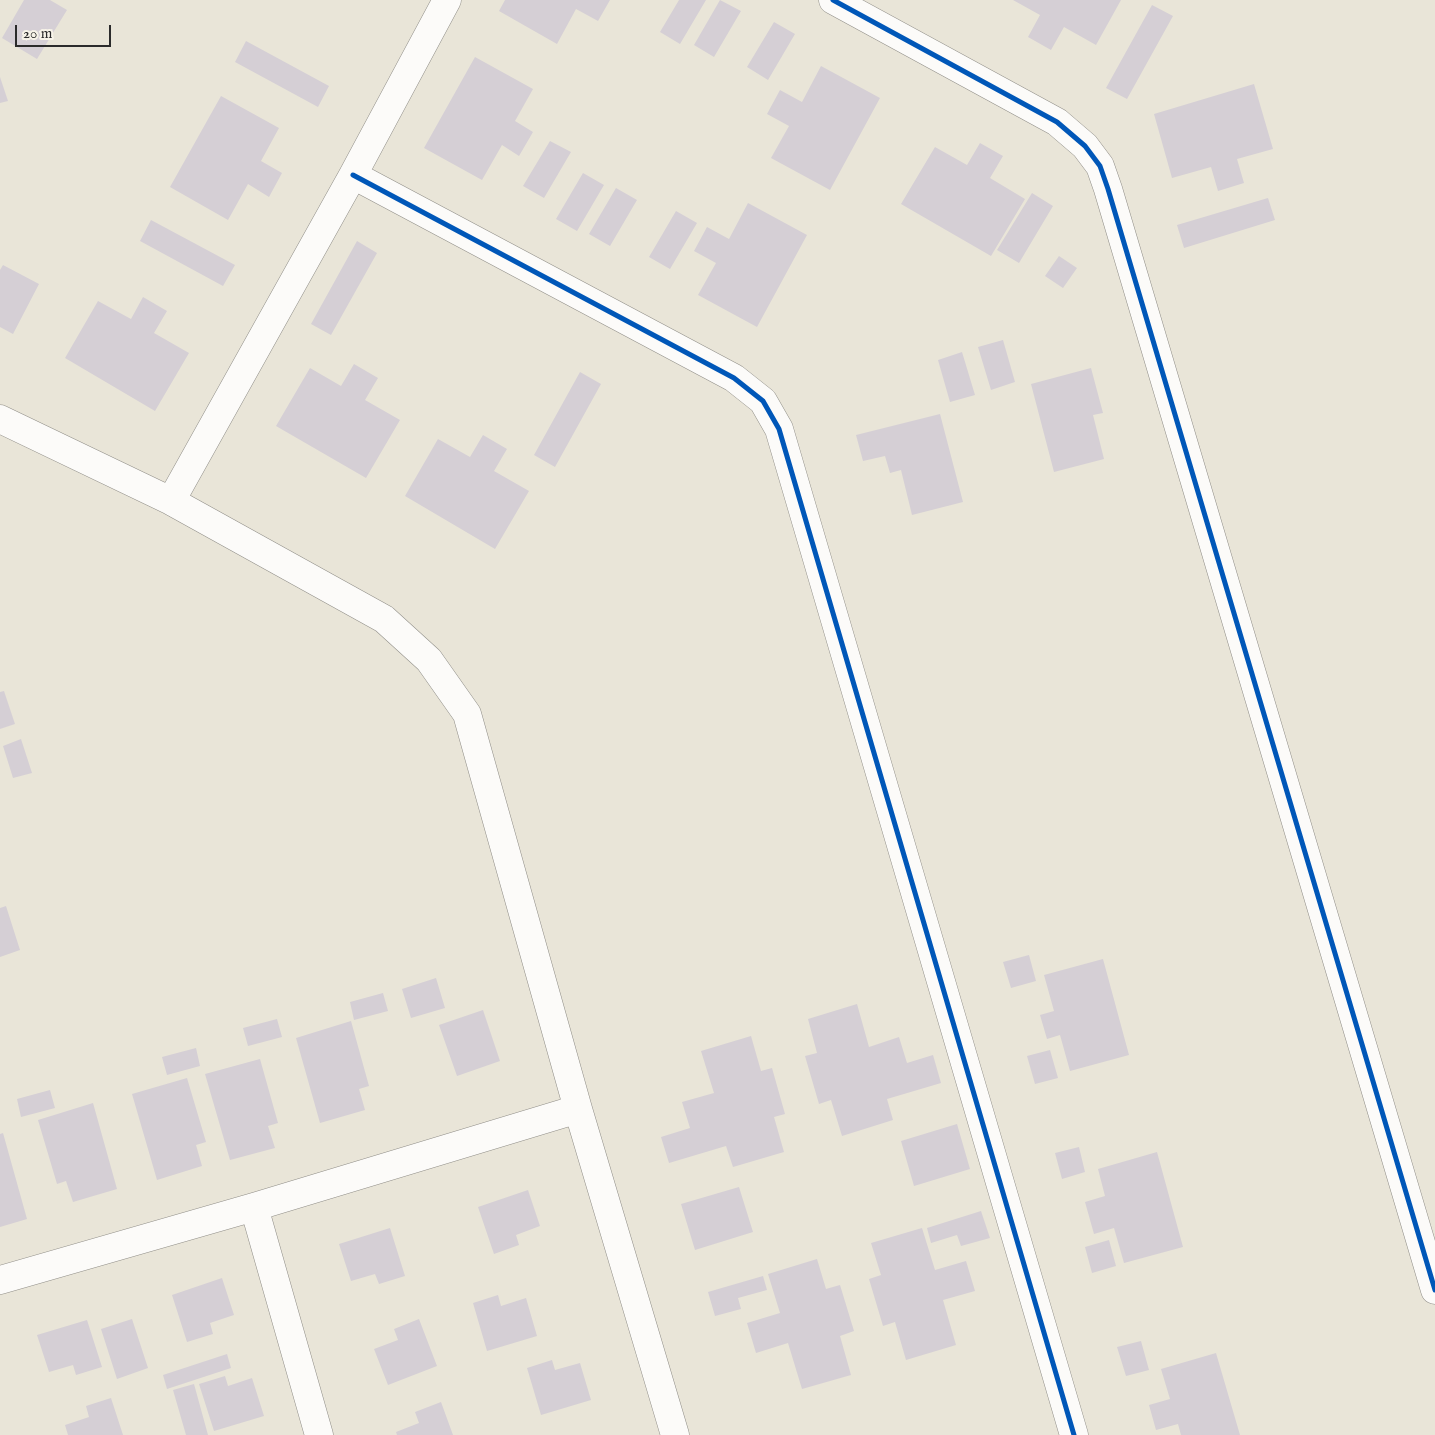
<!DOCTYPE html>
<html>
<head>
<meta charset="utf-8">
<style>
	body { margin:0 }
	#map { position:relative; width:1435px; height:1435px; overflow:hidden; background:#e9e5d8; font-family:"IM FELL English",serif }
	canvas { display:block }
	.scale { position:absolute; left:15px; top:25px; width:96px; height:22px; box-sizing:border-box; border:2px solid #2b2b2b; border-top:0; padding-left:6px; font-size:15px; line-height:18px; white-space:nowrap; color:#2b2b2b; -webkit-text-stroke:4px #f7f3e8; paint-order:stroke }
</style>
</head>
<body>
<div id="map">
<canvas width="1435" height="1435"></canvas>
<div class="scale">20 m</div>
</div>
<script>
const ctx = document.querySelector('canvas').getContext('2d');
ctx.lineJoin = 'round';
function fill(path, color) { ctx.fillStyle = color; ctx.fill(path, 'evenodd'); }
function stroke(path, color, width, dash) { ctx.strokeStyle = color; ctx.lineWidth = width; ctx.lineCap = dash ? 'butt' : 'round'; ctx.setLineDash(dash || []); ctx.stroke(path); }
fill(new Path2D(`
	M 24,0 L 50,0 L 67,10 L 37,59 L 2,38 Z
	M 505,0 L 610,0 L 598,21 L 576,9 L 557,44 L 499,11 Z
	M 679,0 L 706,0 L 680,44 L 660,32 Z
	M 720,0 L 741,11 L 714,57 L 694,45 Z
	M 1013,0 L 1121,0 L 1096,45 L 1064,27 L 1051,50 L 1028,37 L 1040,15 Z
	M 1152,5 L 1173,16 L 1127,99 L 1106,88 Z
	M 774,22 L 795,34 L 768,80 L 747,67 Z
	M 246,41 L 329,86 L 318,107 L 235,62 Z
	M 475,57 L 533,89 L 515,121 L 533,132 L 519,156 L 502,145 L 482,180 L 424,148 Z
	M 821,66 L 880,98 L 830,190 L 771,158 L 789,126 L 767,114 L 780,90 L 802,102 Z
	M 0,77 L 8,101 L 0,103 Z
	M 1254,84 L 1273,149 L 1237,159 L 1244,183 L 1218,191 L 1211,167 L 1172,178 L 1154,114 Z
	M 221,96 L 279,128 L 261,161 L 282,173 L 269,197 L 248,184 L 228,220 L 170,187 Z
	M 550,141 L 571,152 L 544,198 L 523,186 Z
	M 980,143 L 1003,156 L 990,178 L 1025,199 L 991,256 L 901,204 L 935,147 L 967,165 Z
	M 583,173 L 604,185 L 577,231 L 556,219 Z
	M 616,188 L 637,200 L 610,246 L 589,234 Z
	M 1032,193 L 1053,206 L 1019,263 L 997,250 Z
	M 1268,198 L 1275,220 L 1184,248 L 1177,225 Z
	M 748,203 L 807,235 L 757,327 L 698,295 L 716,263 L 694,251 L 707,227 L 729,239 Z
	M 676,211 L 697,223 L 670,269 L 649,257 Z
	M 151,220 L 235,265 L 223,286 L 140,241 Z
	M 357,241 L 377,253 L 331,335 L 311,324 Z
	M 1059,256 L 1077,268 L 1063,288 L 1045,276 Z
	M 3,265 L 39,284 L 13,334 L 0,327 L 0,270 Z
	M 143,297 L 167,311 L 154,333 L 189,353 L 155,411 L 65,358 L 98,301 L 131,319 Z
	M 1003,340 L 1015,382 L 991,390 L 978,347 Z
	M 962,352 L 975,395 L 950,402 L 938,360 Z
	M 354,364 L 378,378 L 365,400 L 400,420 L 366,478 L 276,426 L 310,368 L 341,386 Z
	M 1091,368 L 1103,413 L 1093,415 L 1104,459 L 1054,472 L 1031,384 Z
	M 580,372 L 601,384 L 555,467 L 534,455 Z
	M 940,414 L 963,502 L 912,515 L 901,470 L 890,473 L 885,456 L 863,461 L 856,435 Z
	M 483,435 L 507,449 L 494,471 L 529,491 L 495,549 L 405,496 L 438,439 L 470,457 Z
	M 4,691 L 15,724 L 0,729 L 0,692 Z
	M 21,739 L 32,773 L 13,778 L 3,746 Z
	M 6,906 L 20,950 L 0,957 L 0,908 Z
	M 1029,955 L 1036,981 L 1011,988 L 1003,962 Z
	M 1103,959 L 1129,1055 L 1070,1071 L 1060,1035 L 1047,1039 L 1040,1015 L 1054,1011 L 1044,975 Z
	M 436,978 L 445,1008 L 411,1018 L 402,989 Z
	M 383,993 L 388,1011 L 354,1020 L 350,1002 Z
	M 857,1004 L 869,1047 L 899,1037 L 907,1063 L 933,1055 L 941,1083 L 887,1099 L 893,1120 L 842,1136 L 831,1100 L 819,1104 L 805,1056 L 817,1053 L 808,1019 Z
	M 483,1010 L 500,1061 L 457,1076 L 439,1025 Z
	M 277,1019 L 282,1037 L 248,1046 L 243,1028 Z
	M 351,1021 L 369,1086 L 359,1089 L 365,1110 L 320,1123 L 296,1038 Z
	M 751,1036 L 761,1071 L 772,1068 L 785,1114 L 774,1117 L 784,1152 L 733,1167 L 726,1146 L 669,1163 L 661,1137 L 690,1128 L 682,1102 L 714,1093 L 701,1051 Z
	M 196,1048 L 200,1066 L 167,1075 L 162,1057 Z
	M 1050,1050 L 1058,1078 L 1035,1084 L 1027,1056 Z
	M 260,1059 L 278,1123 L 268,1126 L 275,1148 L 230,1160 L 205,1074 Z
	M 187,1078 L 206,1142 L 196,1145 L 202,1166 L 157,1180 L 132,1094 Z
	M 50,1090 L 55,1108 L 21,1117 L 17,1099 Z
	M 93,1103 L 117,1189 L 73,1202 L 66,1181 L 57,1184 L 38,1120 Z
	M 957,1124 L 970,1169 L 914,1186 L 901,1141 Z
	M 3,1133 L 27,1219 L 0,1227 L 0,1134 Z
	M 1079,1147 L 1085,1172 L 1062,1179 L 1055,1153 Z
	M 1157,1152 L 1183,1247 L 1124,1263 L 1114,1228 L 1094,1234 L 1085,1202 L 1105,1196 L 1098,1169 Z
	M 739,1187 L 753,1232 L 695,1250 L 681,1204 Z
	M 528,1190 L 540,1226 L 516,1235 L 519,1245 L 494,1254 L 478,1207 Z
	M 981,1211 L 990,1238 L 961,1246 L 957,1235 L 931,1243 L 927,1228 Z
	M 390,1228 L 405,1276 L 379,1284 L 375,1274 L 351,1281 L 339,1244 Z
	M 922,1228 L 935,1270 L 966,1261 L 975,1291 L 943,1300 L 956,1345 L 906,1360 L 895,1322 L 883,1326 L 869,1279 L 881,1275 L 871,1243 Z
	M 1109,1240 L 1116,1266 L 1092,1273 L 1085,1247 Z
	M 817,1259 L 826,1289 L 840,1285 L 854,1331 L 840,1336 L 851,1375 L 802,1389 L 788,1343 L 756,1353 L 747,1323 L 780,1313 L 768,1274 Z
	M 763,1276 L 767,1290 L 738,1298 L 741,1309 L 715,1316 L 708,1292 Z
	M 222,1278 L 234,1315 L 210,1323 L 213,1334 L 187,1342 L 172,1295 Z
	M 498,1295 L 501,1306 L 526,1298 L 537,1336 L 487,1351 L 473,1303 Z
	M 132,1319 L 148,1368 L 117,1379 L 101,1329 Z
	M 419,1319 L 437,1366 L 388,1385 L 374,1349 L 398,1340 L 394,1329 Z
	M 87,1320 L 102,1367 L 76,1375 L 73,1365 L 49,1372 L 37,1335 Z
	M 1141,1341 L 1149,1370 L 1126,1376 L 1117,1347 Z
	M 1216,1353 L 1240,1435 L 1181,1435 L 1178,1424 L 1156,1430 L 1149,1405 L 1170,1399 L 1161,1369 Z
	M 227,1354 L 231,1368 L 167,1389 L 163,1375 Z
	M 552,1360 L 555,1370 L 580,1363 L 591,1400 L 541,1415 L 527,1368 Z
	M 225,1376 L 228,1386 L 252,1378 L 264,1416 L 214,1431 L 199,1384 Z
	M 194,1384 L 208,1435 L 186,1435 L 173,1390 Z
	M 111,1398 L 123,1435 L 68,1435 L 65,1425 L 89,1417 L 86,1406 Z
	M 441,1402 L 453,1435 L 397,1435 L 396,1432 L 419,1423 L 415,1412 Z`), '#d5cfd5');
const street = new Path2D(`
	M 833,0 L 1057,122 L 1085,146 L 1100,166 L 1108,189 L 1435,1290
	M 353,175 L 734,378 L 763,401 L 779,429 L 1074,1435
	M 0,419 L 171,501 L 384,619 L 429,660 L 467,714 L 578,1109 L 675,1435
	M 171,501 L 353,175 L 447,0
	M 254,1207 L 319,1435
	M 0,1280 L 254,1207 L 578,1109`);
stroke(street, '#908e88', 29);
stroke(street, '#fcfbf9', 28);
stroke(new Path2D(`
	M 833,0 L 1057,122 L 1085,146 L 1100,166 L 1108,189 L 1435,1290
	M 353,175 L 734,378 L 763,401 L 779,429 L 1074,1435`), '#0057b8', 5);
</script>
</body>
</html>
